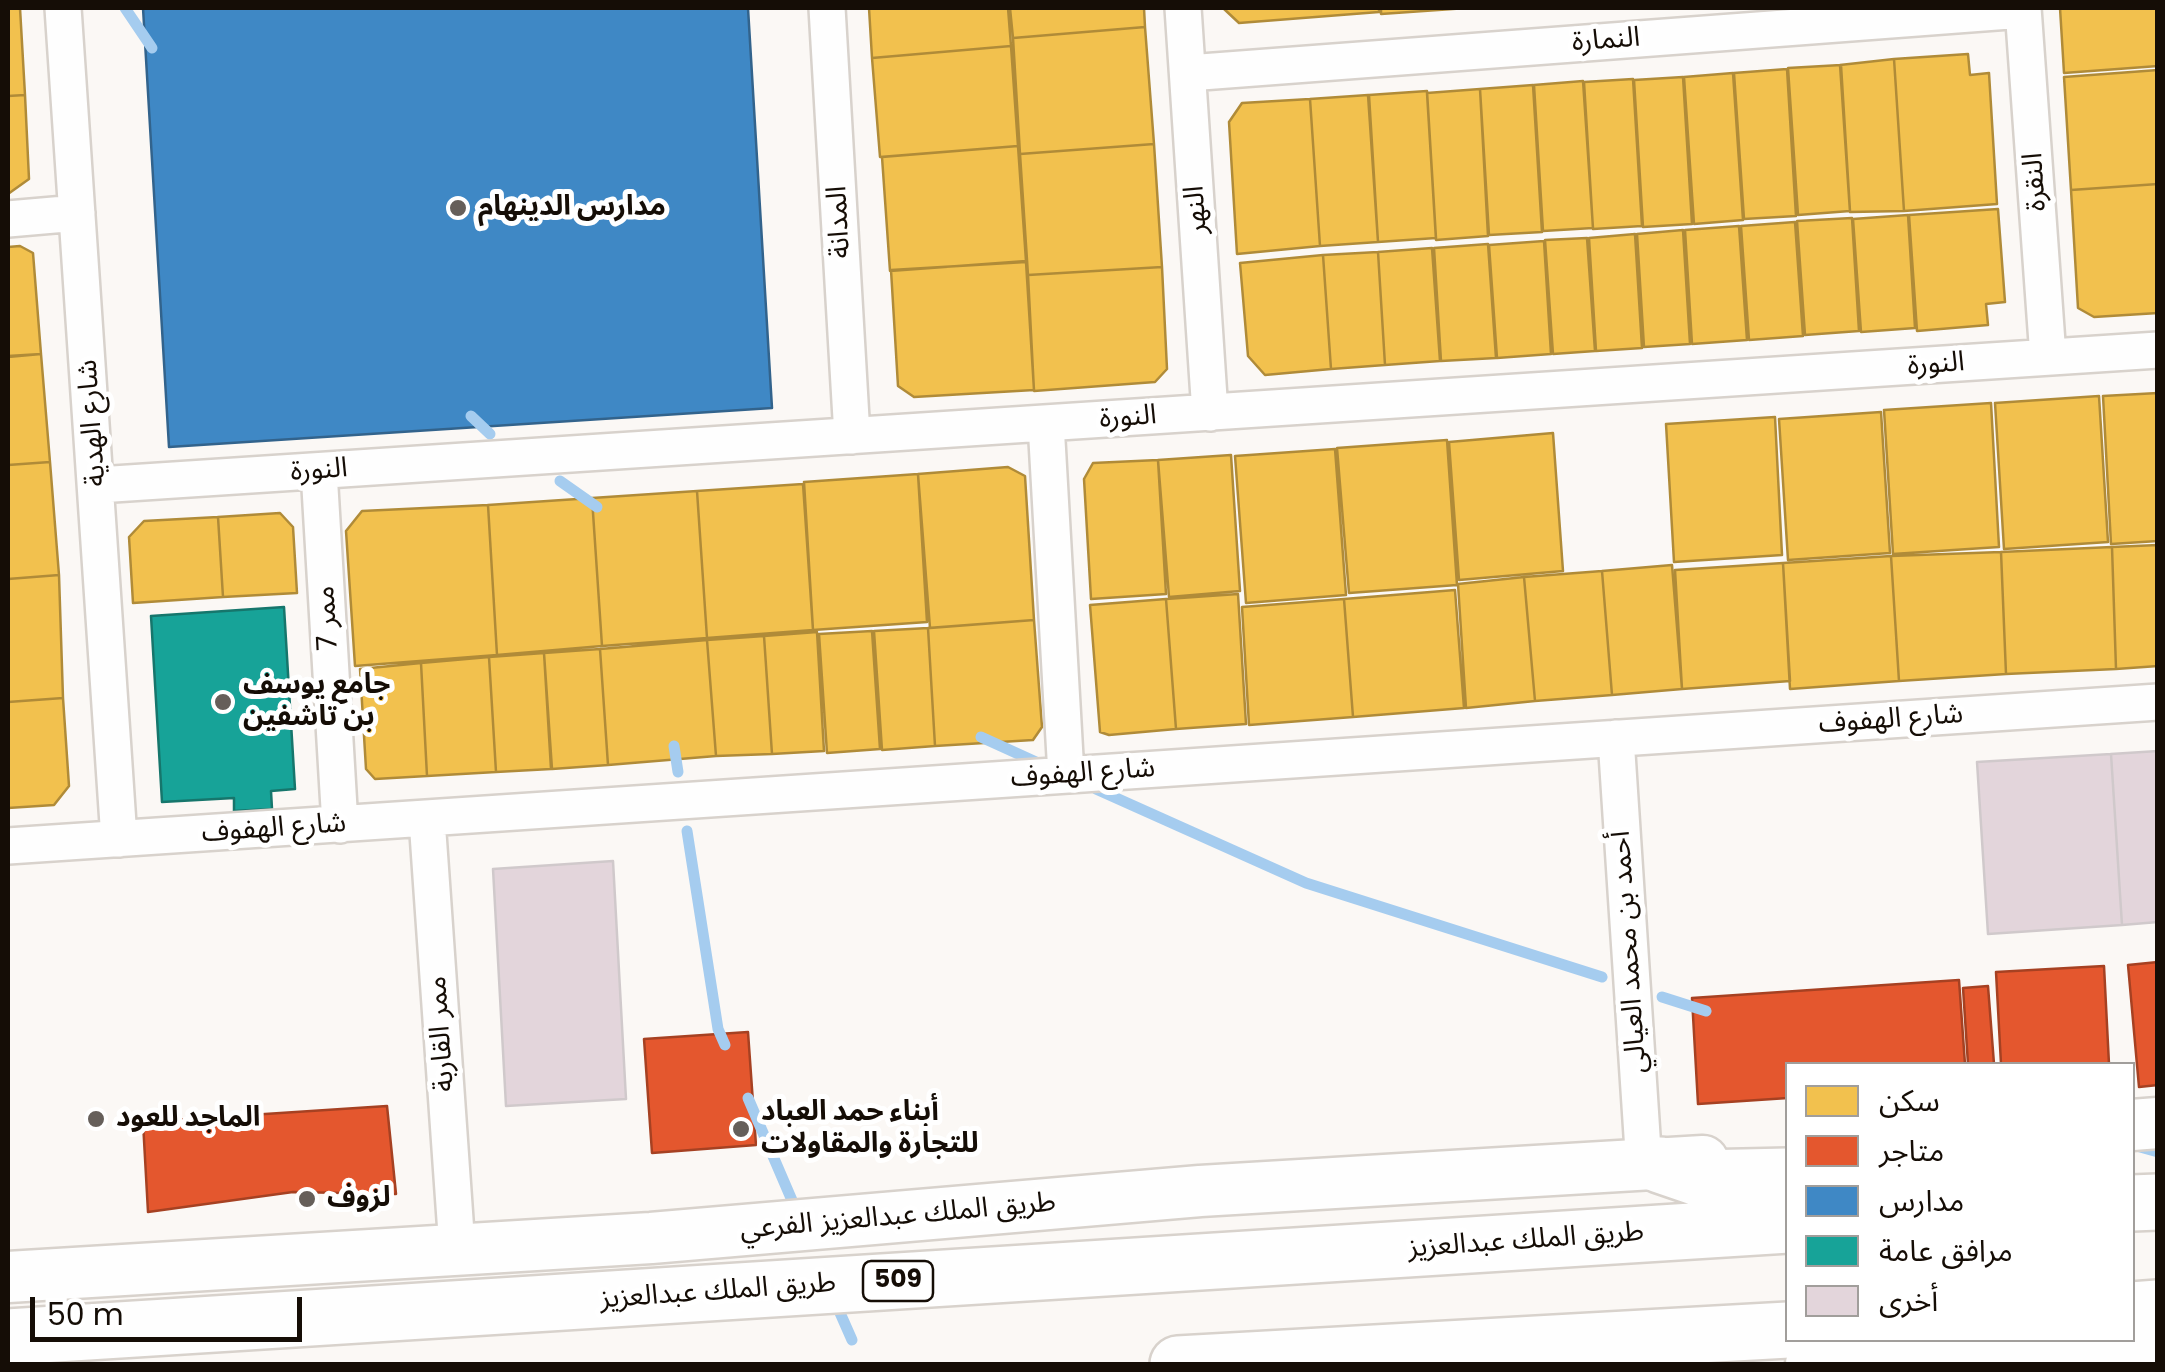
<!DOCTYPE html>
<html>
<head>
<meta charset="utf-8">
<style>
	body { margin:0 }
	#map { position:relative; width:2165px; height:1372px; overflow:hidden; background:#fbf8f5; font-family:Poppins,"Noto Sans Arabic",sans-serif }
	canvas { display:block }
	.frame { position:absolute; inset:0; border:10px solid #150d06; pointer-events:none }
	.legend { position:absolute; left:1785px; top:1062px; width:350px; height:280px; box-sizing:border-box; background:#fff; border:2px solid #a19e9b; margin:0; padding:12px 18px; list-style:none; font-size:30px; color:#150d06 }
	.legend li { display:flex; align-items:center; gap:20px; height:50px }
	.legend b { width:50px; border:2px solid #a19e9b }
	.scale { position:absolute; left:30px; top:1297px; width:272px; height:45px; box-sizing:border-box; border:5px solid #150d06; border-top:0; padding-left:12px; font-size:30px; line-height:35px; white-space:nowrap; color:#150d06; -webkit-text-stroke:8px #fff; paint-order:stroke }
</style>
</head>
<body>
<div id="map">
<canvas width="2165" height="1372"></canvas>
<div class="frame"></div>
<ul class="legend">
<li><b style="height:28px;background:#f2c14e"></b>سكن</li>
<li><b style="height:28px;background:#e4572e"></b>متاجر</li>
<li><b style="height:28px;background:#3f88c5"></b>مدارس</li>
<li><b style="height:28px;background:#17a398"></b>مرافق عامة</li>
<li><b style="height:28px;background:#e3d5db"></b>أخرى</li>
</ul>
<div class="scale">50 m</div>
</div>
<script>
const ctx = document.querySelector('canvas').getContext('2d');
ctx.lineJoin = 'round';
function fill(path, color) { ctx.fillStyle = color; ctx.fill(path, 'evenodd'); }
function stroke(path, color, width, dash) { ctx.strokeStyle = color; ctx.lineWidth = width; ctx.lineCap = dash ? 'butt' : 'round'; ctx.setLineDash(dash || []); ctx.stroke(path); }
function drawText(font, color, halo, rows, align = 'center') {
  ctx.font = font + ' Poppins,"Noto Sans Arabic",sans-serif'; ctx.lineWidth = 10; ctx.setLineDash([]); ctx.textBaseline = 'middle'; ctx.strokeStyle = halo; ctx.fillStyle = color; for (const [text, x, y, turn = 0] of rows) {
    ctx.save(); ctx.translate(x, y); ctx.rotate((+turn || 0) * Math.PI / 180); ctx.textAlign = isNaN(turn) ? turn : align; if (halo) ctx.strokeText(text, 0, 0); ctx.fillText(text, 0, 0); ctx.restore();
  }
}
const homes = new Path2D(`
	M 8,8 L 20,8 L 25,95 L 8,96 Z
	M 869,8 L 1008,8 L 1011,46 L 872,58 Z
	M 1010,8 L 1144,8 L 1145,27 L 1013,38 Z
	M 1223,8 L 1379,8 L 1379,12 L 1239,23 Z
	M 1381,8 L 1467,8 L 1381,14 Z
	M 2060,8 L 2158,8 L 2158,66 L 2064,73 Z
	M 1145,27 L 1154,144 L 1020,154 L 1013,38 Z
	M 1011,46 L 1018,146 L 880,157 L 872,58 Z
	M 1968,54 L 1970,75 L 1989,73 L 1997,204 L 1904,211 L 1894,59 Z
	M 1894,59 L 1904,211 L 1850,212 L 1840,65 Z
	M 1841,65 L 1850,211 L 1798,215 L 1788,68 Z
	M 1787,69 L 1796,216 L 1744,219 L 1734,73 Z
	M 2158,70 L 2158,184 L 2071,190 L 2064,77 Z
	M 1733,73 L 1743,220 L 1694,224 L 1684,77 Z
	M 1683,77 L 1692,224 L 1643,227 L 1634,80 Z
	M 1633,79 L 1642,226 L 1593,229 L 1584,82 Z
	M 1583,81 L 1593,228 L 1543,231 L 1534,85 Z
	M 1533,85 L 1542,232 L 1489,235 L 1480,89 Z
	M 1480,89 L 1488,236 L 1436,240 L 1427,93 Z
	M 1427,91 L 1436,238 L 1378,242 L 1369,95 Z
	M 25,95 L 29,179 L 8,194 L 8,96 Z
	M 1368,95 L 1378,242 L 1320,246 L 1310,99 Z
	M 1310,99 L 1320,246 L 1237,254 L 1229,122 L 1242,103 Z
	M 1154,144 L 1162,267 L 1028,275 L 1020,154 Z
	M 1018,146 L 1026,261 L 890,271 L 882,157 Z
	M 2158,184 L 2158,313 L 2094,317 L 2078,308 L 2071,190 Z
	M 1998,209 L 2005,302 L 1986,304 L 1988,325 L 1917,331 L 1909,215 Z
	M 1908,215 L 1915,328 L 1861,332 L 1853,219 Z
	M 1852,218 L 1859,331 L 1805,335 L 1797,221 Z
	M 1795,222 L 1803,336 L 1749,340 L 1741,226 Z
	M 1739,226 L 1747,340 L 1692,344 L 1685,230 Z
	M 1683,230 L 1690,344 L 1644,347 L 1637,234 Z
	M 1635,234 L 1642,348 L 1596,351 L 1589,238 Z
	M 1587,238 L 1595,351 L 1553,354 L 1545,240 Z
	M 1544,241 L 1551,354 L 1497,358 L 1489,245 Z
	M 1488,244 L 1496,358 L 1441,361 L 1434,248 Z
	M 20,246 L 33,253 L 41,354 L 8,356 L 8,247 Z
	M 1432,248 L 1440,361 L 1385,365 L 1378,252 Z
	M 1378,252 L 1385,365 L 1331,369 L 1323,255 Z
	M 1323,255 L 1331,369 L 1265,375 L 1248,356 L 1240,263 Z
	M 1026,262 L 1034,390 L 914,397 L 898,386 L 891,270 Z
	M 1162,267 L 1167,369 L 1155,382 L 1034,391 L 1028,275 Z
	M 41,354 L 50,462 L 8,465 L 8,357 Z
	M 2158,393 L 2158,541 L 2111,544 L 2103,396 Z
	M 2099,396 L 2108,542 L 2004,549 L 1995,403 Z
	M 1991,403 L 1999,547 L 1893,554 L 1884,410 Z
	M 1881,412 L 1890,553 L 1788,560 L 1779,419 Z
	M 1775,417 L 1782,555 L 1674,562 L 1666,424 Z
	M 1553,433 L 1563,571 L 1459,580 L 1449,442 Z
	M 1447,440 L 1457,585 L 1349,593 L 1337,448 Z
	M 1335,449 L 1346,595 L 1246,603 L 1235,456 Z
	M 1231,455 L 1240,591 L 1169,597 L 1158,460 Z
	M 1158,460 L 1166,594 L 1091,599 L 1084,479 L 1093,463 Z
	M 50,462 L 59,575 L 8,579 L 8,465 Z
	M 1008,467 L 1025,476 L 1034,620 L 930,628 L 918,474 Z
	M 918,474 L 927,622 L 813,630 L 804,482 Z
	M 803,484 L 813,630 L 707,638 L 697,491 Z
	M 697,491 L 707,638 L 602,646 L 592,498 Z
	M 592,498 L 602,646 L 497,655 L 488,505 Z
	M 488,505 L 497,655 L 355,666 L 346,531 L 362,511 Z
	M 280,513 L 293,527 L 297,593 L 223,597 L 218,517 Z
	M 218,517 L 223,597 L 133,603 L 129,537 L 144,521 Z
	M 2158,545 L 2158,666 L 2116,669 L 2112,547 Z
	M 2112,547 L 2116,669 L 2006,674 L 2001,552 Z
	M 2001,552 L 2006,674 L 1899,681 L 1891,556 Z
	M 1891,556 L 1899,681 L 1790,689 L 1783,563 Z
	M 1783,563 L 1790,681 L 1682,689 L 1675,570 Z
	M 1672,565 L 1682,689 L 1612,695 L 1602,571 Z
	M 1602,571 L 1612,695 L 1535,701 L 1524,577 Z
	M 59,575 L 63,698 L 8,702 L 8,579 Z
	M 1524,577 L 1535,701 L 1466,708 L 1458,584 Z
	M 1455,590 L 1464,708 L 1353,717 L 1344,599 Z
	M 1238,594 L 1246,724 L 1176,729 L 1166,599 Z
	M 1166,599 L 1176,729 L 1109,735 L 1100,732 L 1090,605 Z
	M 1344,599 L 1353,717 L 1249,725 L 1242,607 Z
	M 1034,620 L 1042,727 L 1033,740 L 935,746 L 928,628 Z
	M 928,628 L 935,746 L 882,750 L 874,631 Z
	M 872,631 L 880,749 L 827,753 L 819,634 Z
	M 817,632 L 824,751 L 772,754 L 764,636 Z
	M 764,636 L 772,754 L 716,756 L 707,640 Z
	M 707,640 L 716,756 L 608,765 L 600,649 Z
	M 600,649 L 608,765 L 552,769 L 544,653 Z
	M 544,653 L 551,769 L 496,772 L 489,657 Z
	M 489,657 L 496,772 L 427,776 L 421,663 Z
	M 421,663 L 427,776 L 375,779 L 366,769 L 360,669 Z
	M 63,698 L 69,786 L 54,805 L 8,808 L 8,702 Z`);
fill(homes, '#f2c14e');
stroke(homes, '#b08b38', 2.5);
const shops = new Path2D(`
	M 2158,962 L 2158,1085 L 2139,1087 L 2128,965 Z
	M 2104,966 L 2109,1064 L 2001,1064 L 1996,972 Z
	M 1959,980 L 1965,1064 L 1788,1064 L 1788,1098 L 1698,1104 L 1692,998 Z
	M 1988,986 L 1994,1064 L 1968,1064 L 1963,988 Z
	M 748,1032 L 756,1145 L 652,1153 L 644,1039 Z
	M 387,1106 L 396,1194 L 293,1192 L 148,1212 L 143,1122 Z`);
fill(shops, '#e4572e');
stroke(shops, '#a64122', 2.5);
const schools = new Path2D(`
	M 143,8 L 748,8 L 772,408 L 169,447 Z`);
fill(schools, '#3f88c5');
stroke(schools, '#32638c', 2.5);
const public = new Path2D(`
	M 284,607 L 295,789 L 271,791 L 272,809 L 234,811 L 234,798 L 162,802 L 151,616 Z`);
fill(public, '#17a398');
stroke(public, '#16766c', 2.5);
stroke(new Path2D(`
	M 125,8 L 152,48
	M 471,416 L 490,434
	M 560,481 L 597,507
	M 981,737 L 1036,762
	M 674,746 L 678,772
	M 1096,789 L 1306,883 L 1602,977
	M 687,831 L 718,1029 L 725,1045
	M 1662,997 L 1706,1011
	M 748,1098 L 794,1205
	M 2133,1145 L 2158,1152
	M 837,1306 L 852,1340`), '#a5ccef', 11);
const building = new Path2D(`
	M 2158,751 L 2158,922 L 2122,925 L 2111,754 Z
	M 2111,754 L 2122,925 L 1988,934 L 1977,762 Z
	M 613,861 L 626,1099 L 506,1106 L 493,869 Z`);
fill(building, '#e3d5db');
stroke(building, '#d0c9cb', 2.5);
const street = new Path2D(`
	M 63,8 L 119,839
	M 827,8 L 852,436
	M 1183,8 L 1210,413
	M 2023,8 L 2048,357
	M 1188,73 L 2023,10
	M 8,219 L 77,213
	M 1046,423 L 1066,775
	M 319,471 L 340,825
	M 98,485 L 2158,350
	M 1616,738 L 1644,1166
	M 427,819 L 457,1248
	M 8,846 L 2158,702`);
const secondary = new Path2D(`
	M 2132,1125 L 2158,1123
	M 8,1277 L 651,1238 L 1200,1191 L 1703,1161
	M 2065,1363 L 2158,1358
	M 1811,1364 L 2103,1340`);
const primary = new Path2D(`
	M 1660,1165 L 1698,1178 L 1788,1176
	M 2132,1203 L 2158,1202
	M 2132,1310 L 2158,1308
	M 8,1337 L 1788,1225
	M 1178,1364 L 1788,1330`);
stroke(street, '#d8d2cc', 40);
stroke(secondary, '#d8d2cc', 55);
stroke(primary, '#d8d2cc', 60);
stroke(street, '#fefefe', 35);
stroke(secondary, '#fefefe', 50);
stroke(primary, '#fefefe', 55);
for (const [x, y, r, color] of [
	[458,208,10,"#665f5a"],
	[223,702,10,"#665f5a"],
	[96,1119,10,"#665f5a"],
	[741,1129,10,"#665f5a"],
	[307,1199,10,"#665f5a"]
]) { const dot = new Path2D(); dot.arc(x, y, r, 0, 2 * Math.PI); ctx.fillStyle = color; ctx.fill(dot); stroke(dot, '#fff', 4); }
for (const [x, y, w] of [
	[898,1281,70]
]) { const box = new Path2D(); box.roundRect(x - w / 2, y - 20, w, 40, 8); ctx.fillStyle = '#fff'; ctx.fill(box); stroke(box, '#150d06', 2.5); }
drawText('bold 25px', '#150d06', null, [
	["509",898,1281]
]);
drawText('28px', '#150d06', '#fff', [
	["النمارة",1606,41,-4],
	["النقرة",2036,182,-94],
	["النهر",1197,210,-94],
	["المدانة",840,222,-93],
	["النورة",1936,365,-4],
	["النورة",1128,418,-4],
	["شارع الهدية",93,423,-94],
	["النورة",319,471,-4],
	["ممر 7",328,618,-93],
	["شارع الهفوف",1891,720,-4],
	["شارع الهفوف",1083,774,-4],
	["شارع الهفوف",274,829,-4],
	["أحمد بن محمد العيالي",1630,952,-94],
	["ممر القاربة",442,1034,-94],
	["طريق الملك عبدالعزيز الفرعي",898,1217,-5],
	["طريق الملك عبدالعزيز",1526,1241,-4],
	["طريق الملك عبدالعزيز",718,1292,-4]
]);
drawText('bold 28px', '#150d06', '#fff', [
	["مدارس الدينهام",478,208],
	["جامع يوسف",243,686],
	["بن تاشفين",243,718],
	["أبناء حمد العباد",761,1113],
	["للتجارة والمقاولات",761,1145],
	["الماجد للعود",116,1119],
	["لزوف",327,1199]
], 'left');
</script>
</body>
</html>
